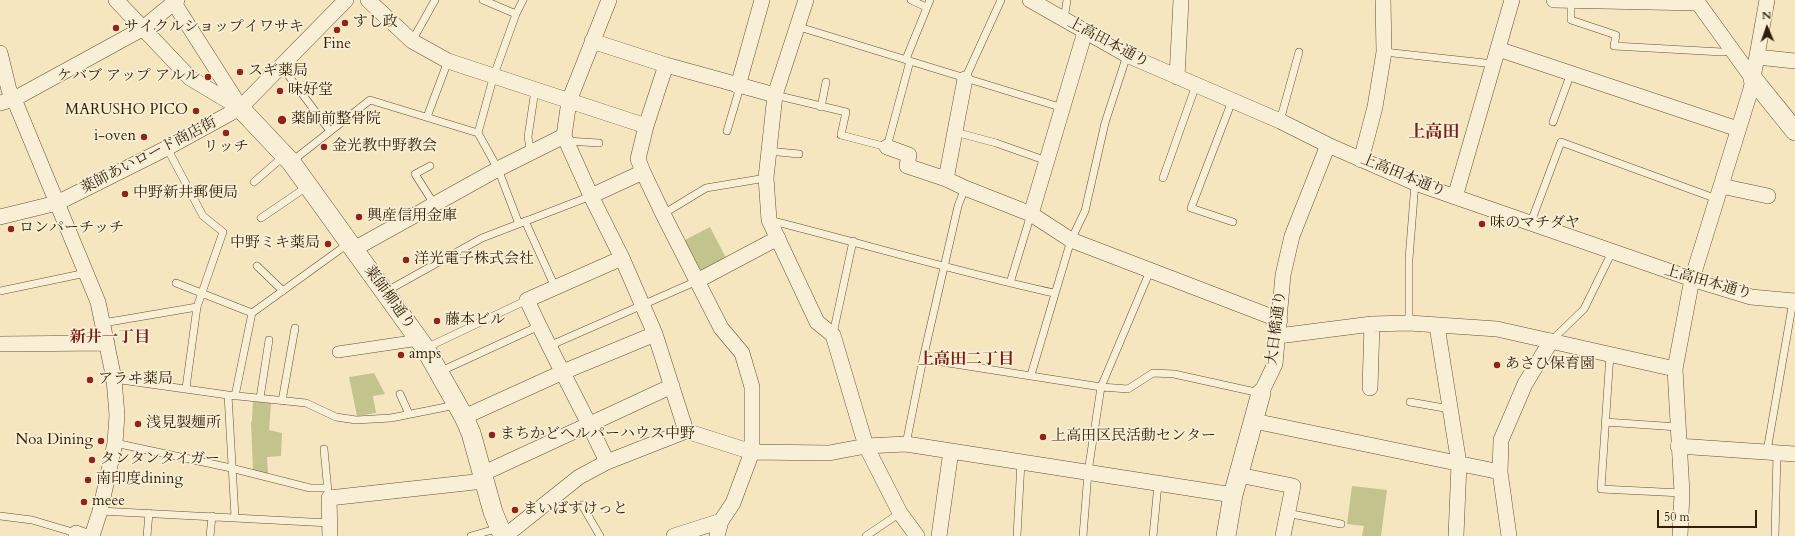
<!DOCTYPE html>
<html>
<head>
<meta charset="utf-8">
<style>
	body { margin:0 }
	#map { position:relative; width:1795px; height:536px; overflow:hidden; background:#f5e6c0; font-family:Cardo,serif }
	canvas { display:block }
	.north { position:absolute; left:1747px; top:8px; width:40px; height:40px; -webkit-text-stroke:3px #f8efd6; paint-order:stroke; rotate:358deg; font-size:11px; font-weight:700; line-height:16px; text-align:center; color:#331f07 }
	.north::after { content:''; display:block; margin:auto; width:14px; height:18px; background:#331f07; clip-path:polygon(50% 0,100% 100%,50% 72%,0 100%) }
	.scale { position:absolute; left:1657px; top:510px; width:100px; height:18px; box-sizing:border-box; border:2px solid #331f07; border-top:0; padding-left:5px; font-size:12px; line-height:14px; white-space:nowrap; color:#331f07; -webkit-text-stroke:3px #f8efd6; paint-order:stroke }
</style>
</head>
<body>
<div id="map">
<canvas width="1795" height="536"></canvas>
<div class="north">N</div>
<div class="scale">50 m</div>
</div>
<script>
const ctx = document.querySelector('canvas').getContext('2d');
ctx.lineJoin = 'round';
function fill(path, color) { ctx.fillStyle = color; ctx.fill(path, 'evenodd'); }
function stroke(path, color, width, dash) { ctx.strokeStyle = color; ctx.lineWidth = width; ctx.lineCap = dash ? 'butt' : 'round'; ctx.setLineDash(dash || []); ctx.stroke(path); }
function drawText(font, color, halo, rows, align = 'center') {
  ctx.font = font + ' Cardo,"Noto Serif JP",serif'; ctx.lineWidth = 3.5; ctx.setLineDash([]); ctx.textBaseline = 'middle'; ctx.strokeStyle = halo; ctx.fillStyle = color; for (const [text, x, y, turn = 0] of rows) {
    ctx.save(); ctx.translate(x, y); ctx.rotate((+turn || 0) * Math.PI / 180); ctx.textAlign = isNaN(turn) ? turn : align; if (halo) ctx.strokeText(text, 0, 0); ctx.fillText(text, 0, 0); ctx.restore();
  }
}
fill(new Path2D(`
	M 710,227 L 726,258 L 700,272 L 683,241 Z
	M 374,373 L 385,394 L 373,396 L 376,413 L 357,416 L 349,377 Z
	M 253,401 L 271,403 L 269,430 L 282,433 L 281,456 L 267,457 L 268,474 L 253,470 L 251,422 L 252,421 Z
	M 1352,486 L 1387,490 L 1381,536 L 1362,536 L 1364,526 L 1347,524 Z`), '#c2c38d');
const service = new Path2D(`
	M 483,0 L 516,14
	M 911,0 L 926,7
	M 1571,0 L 1571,20 L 1616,35 L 1614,46 L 1722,52 L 1732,51
	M 1064,20 L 1067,0
	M 796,26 L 1063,108
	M 412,41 L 435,0
	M 1384,52 L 1494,64
	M 906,59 L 930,0
	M 282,67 L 330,131
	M 965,79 L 1001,0
	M 775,95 L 846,112 L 841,135 L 887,147 L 910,61
	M 1232,101 L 1191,208 L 1233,222
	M 821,107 L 826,82
	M 427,117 L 448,61
	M 1280,121 L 1299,52
	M 1553,122 L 1571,73
	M 727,131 L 740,87
	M 955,132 L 996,143 L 1047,161
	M 567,141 L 599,143
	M 768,151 L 799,154
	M 531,153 L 528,137 L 535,90
	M 291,162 L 370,100 L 478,133
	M 430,166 L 415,174 L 434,204
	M 1163,178 L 1196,85
	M 254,182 L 284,156
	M 663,214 L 706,188 L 766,178
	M 261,218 L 308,186
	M 769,220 C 864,244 958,272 1054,293
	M 525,221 L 555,287
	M 1531,222 L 1561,142 L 1717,199
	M 519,224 L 498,169 L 478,133 L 494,75 L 516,14 L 523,0
	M 257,266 L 283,291
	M 176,283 L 252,313
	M 1010,283 L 1031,214
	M 0,291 L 86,273
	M 385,292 L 482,238 L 591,196
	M 103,323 L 197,307 L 223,232 L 203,216 L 167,148
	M 1409,323 L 1409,259 L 1415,183
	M 833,334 L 853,241
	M 1551,341 L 1584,309 L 1612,252
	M 549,346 L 697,281
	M 426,348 L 527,300
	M 1610,354 L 1601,489 L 1682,493
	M 923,359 L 1101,387 L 1128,389 L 1153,373 L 1174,374 L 1260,393
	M 439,372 L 539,326
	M 1031,375 L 1071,240 L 1085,211 L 1105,123 L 1127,55
	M 114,379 L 228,395 L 306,403 L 336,417 L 356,420 L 391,418 L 456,405
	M 186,388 L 197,307
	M 400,394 L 409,414
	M 228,395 L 235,517
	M 235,396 L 252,313 L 349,243
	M 260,398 L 269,340
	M 282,401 L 295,328
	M 1410,402 L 1450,409
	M 1605,422 L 1678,427
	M 115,443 L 231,468 L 310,488 L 328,488
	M 906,444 L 923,359 L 958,206 L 965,188
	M 324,449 L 328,492
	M 1767,451 L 1793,301
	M 582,505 L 600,536
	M 100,511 L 330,523
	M 1287,513 L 1341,524
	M 0,516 L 32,520 L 76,533
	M 147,536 L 149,513
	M 210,536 L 212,516
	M 471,536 L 499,528
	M 866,536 L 900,513
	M 1017,536 L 1021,462
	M 1083,536 L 1088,472 L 1101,387 L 1150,271
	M 1153,536 L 1158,484
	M 1775,536 L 1777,452`);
const pedestrian = new Path2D(`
	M 338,352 L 419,340`);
const minor = new Path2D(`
	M 116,0 L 190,78 L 240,108
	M 368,0 L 412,41 L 448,61 L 646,126
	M 609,0 L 569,101 L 564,136 L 591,196 L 622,258 L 655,334 L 686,431
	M 806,0 L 775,95 L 766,178 L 769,220 L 817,322 L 833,335 L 866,446 L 900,513 L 917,536
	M 1030,0 L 1127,55 L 1280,121 L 1328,145 L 1415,183 L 1692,279 L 1751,297 L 1795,301
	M 1554,0 L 1698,3
	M 1696,0 L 1753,79
	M 174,3 L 239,105
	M 592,41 L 666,65 L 775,95
	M 1498,49 L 1738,129
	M 0,53 L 9,90 L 14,99 L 98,302 L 114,379 L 117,415 L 115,443 L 100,511 L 92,536
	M 1757,57 L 1795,61
	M 666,65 L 646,126 L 638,159 L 643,172 L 663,214 L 721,328 L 742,353 L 752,387 L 752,452 L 733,503 L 721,521 L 717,536
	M 1177,77 L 1181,0
	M 738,86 L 762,0
	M 0,103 L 14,99 L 142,29 L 177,0
	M 887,147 L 909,155 L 907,166 L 946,179 L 965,188 L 1031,214 L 1071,240 L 1280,320
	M 1361,160 L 1375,107 L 1384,52 L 1383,0
	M 946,179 L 965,79
	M 1721,186 L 1768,196
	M 591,196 L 643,172
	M 1455,197 L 1512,0
	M 1031,214 L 1085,32
	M 0,217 L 57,203 L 167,148 L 240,108 L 346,0
	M 354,249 L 498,169 L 564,136
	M 697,281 L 778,238
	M 1437,326 L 1459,464 L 1456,536
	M 1278,336 L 1372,324 L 1409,323 L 1497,329 L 1675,369
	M 0,344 L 107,343
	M 1370,388 L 1372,324
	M 1261,393 L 1275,364 L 1283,275 L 1292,236 L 1328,145
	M 464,417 L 563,372 L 655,334
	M 1254,421 L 1500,472
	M 1678,446 L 1795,454
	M 607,462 L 686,431 L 752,452 L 829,453 L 866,446 L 906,444 L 1233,495
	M 482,474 L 672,386
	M 1239,475 L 1293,486 L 1283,536
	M 76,533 L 84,536
	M 330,536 L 329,498 L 484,481
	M 505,536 L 579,477 L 607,462 C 582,407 552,355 527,300 L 622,258
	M 674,536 L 721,521
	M 939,536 L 951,451
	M 1509,536 L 1500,472 L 1501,440 L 1525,384 L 1551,341
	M 1680,536 L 1682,493 L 1675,369 L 1692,279 L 1751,89 L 1767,0`);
const tertiary = new Path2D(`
	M 1753,79 L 1795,131
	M 240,108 L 291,162 L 425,348 L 464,417 L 471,433 L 493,512 L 503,536
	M 1226,536 L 1233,495 L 1261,393`);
stroke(service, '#645135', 8);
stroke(pedestrian, '#645135', 12);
stroke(minor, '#645135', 16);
stroke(tertiary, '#645135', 20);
stroke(service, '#f8efd6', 7);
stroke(pedestrian, '#f8efd6', 11);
stroke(minor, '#f8efd6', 15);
stroke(tertiary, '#f8efd6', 19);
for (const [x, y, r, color] of [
	[345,23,4,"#8f2418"],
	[116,28,4,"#8f2418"],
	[337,30,4,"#8f2418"],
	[240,72,4,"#8f2418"],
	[208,77,4,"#8f2418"],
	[280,91,4,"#8f2418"],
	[196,111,4,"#8f2418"],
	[282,120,5,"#8f2418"],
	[226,133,4,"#8f2418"],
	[144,137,4,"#8f2418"],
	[324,147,4,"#8f2418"],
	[125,194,4,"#8f2418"],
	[359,217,4,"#8f2418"],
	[1482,224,4,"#8f2418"],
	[11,229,4,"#8f2418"],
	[328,244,4,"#8f2418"],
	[406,260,4,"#8f2418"],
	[437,321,4,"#8f2418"],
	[401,355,4,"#8f2418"],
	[1497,365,4,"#8f2418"],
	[90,380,4,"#8f2418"],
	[138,424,4,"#8f2418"],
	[492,435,4,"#8f2418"],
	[1043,437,4,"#8f2418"],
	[101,441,4,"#8f2418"],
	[92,460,4,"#8f2418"],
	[88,480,4,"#8f2418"],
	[84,502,4,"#8f2418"],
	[515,510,4,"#8f2418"]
]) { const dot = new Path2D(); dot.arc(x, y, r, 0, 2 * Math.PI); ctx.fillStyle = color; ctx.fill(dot); stroke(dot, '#f8efd6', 1.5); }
drawText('15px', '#331f07', '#f8efd6', [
	["すし政",353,23],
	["サイクルショップイワサキ",124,28],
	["Fine",337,45,"center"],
	["スギ薬局",248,72],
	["ケバブ アップ アルル",200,77,"right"],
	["味好堂",288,91],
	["MARUSHO PICO",188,111,"right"],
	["薬師前整骨院",291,120],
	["i-oven",136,137,"right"],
	["金光教中野教会",332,147],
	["リッチ",226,148,"center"],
	["中野新井郵便局",133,194],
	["興産信用金庫",367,217],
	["味のマチダヤ",1490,224],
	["ロンパーチッチ",19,229],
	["中野ミキ薬局",320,244,"right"],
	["洋光電子株式会社",414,260],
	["藤本ビル",445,321],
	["amps",409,355],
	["あさひ保育園",1505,365],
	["アラヰ薬局",98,380],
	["浅見製麺所",146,424],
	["まちかどヘルパーハウス中野",500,435],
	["上高田区民活動センター",1051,437],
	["Noa Dining",93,441,"right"],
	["タンタンタイガー",100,460],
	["南印度dining",96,480],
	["meee",92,502],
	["まいばすけっと",523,510]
], 'left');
drawText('15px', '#331f07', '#f8efd6', [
	["上高田本通り",1108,43,28],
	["薬師あいロード商店街",149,156,-27],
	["上高田本通り",1403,176,22],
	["上高田本通り",1708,283,16],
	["薬師柳通り",389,298,54],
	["大日橋通り",1277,328,-83]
]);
drawText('bold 16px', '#7a1f14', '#f8efd6', [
	["新井一丁目",110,338],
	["上高田二丁目",966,360]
]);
drawText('bold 17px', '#7a1f14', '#f8efd6', [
	["上高田",1434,133]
]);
</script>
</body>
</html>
